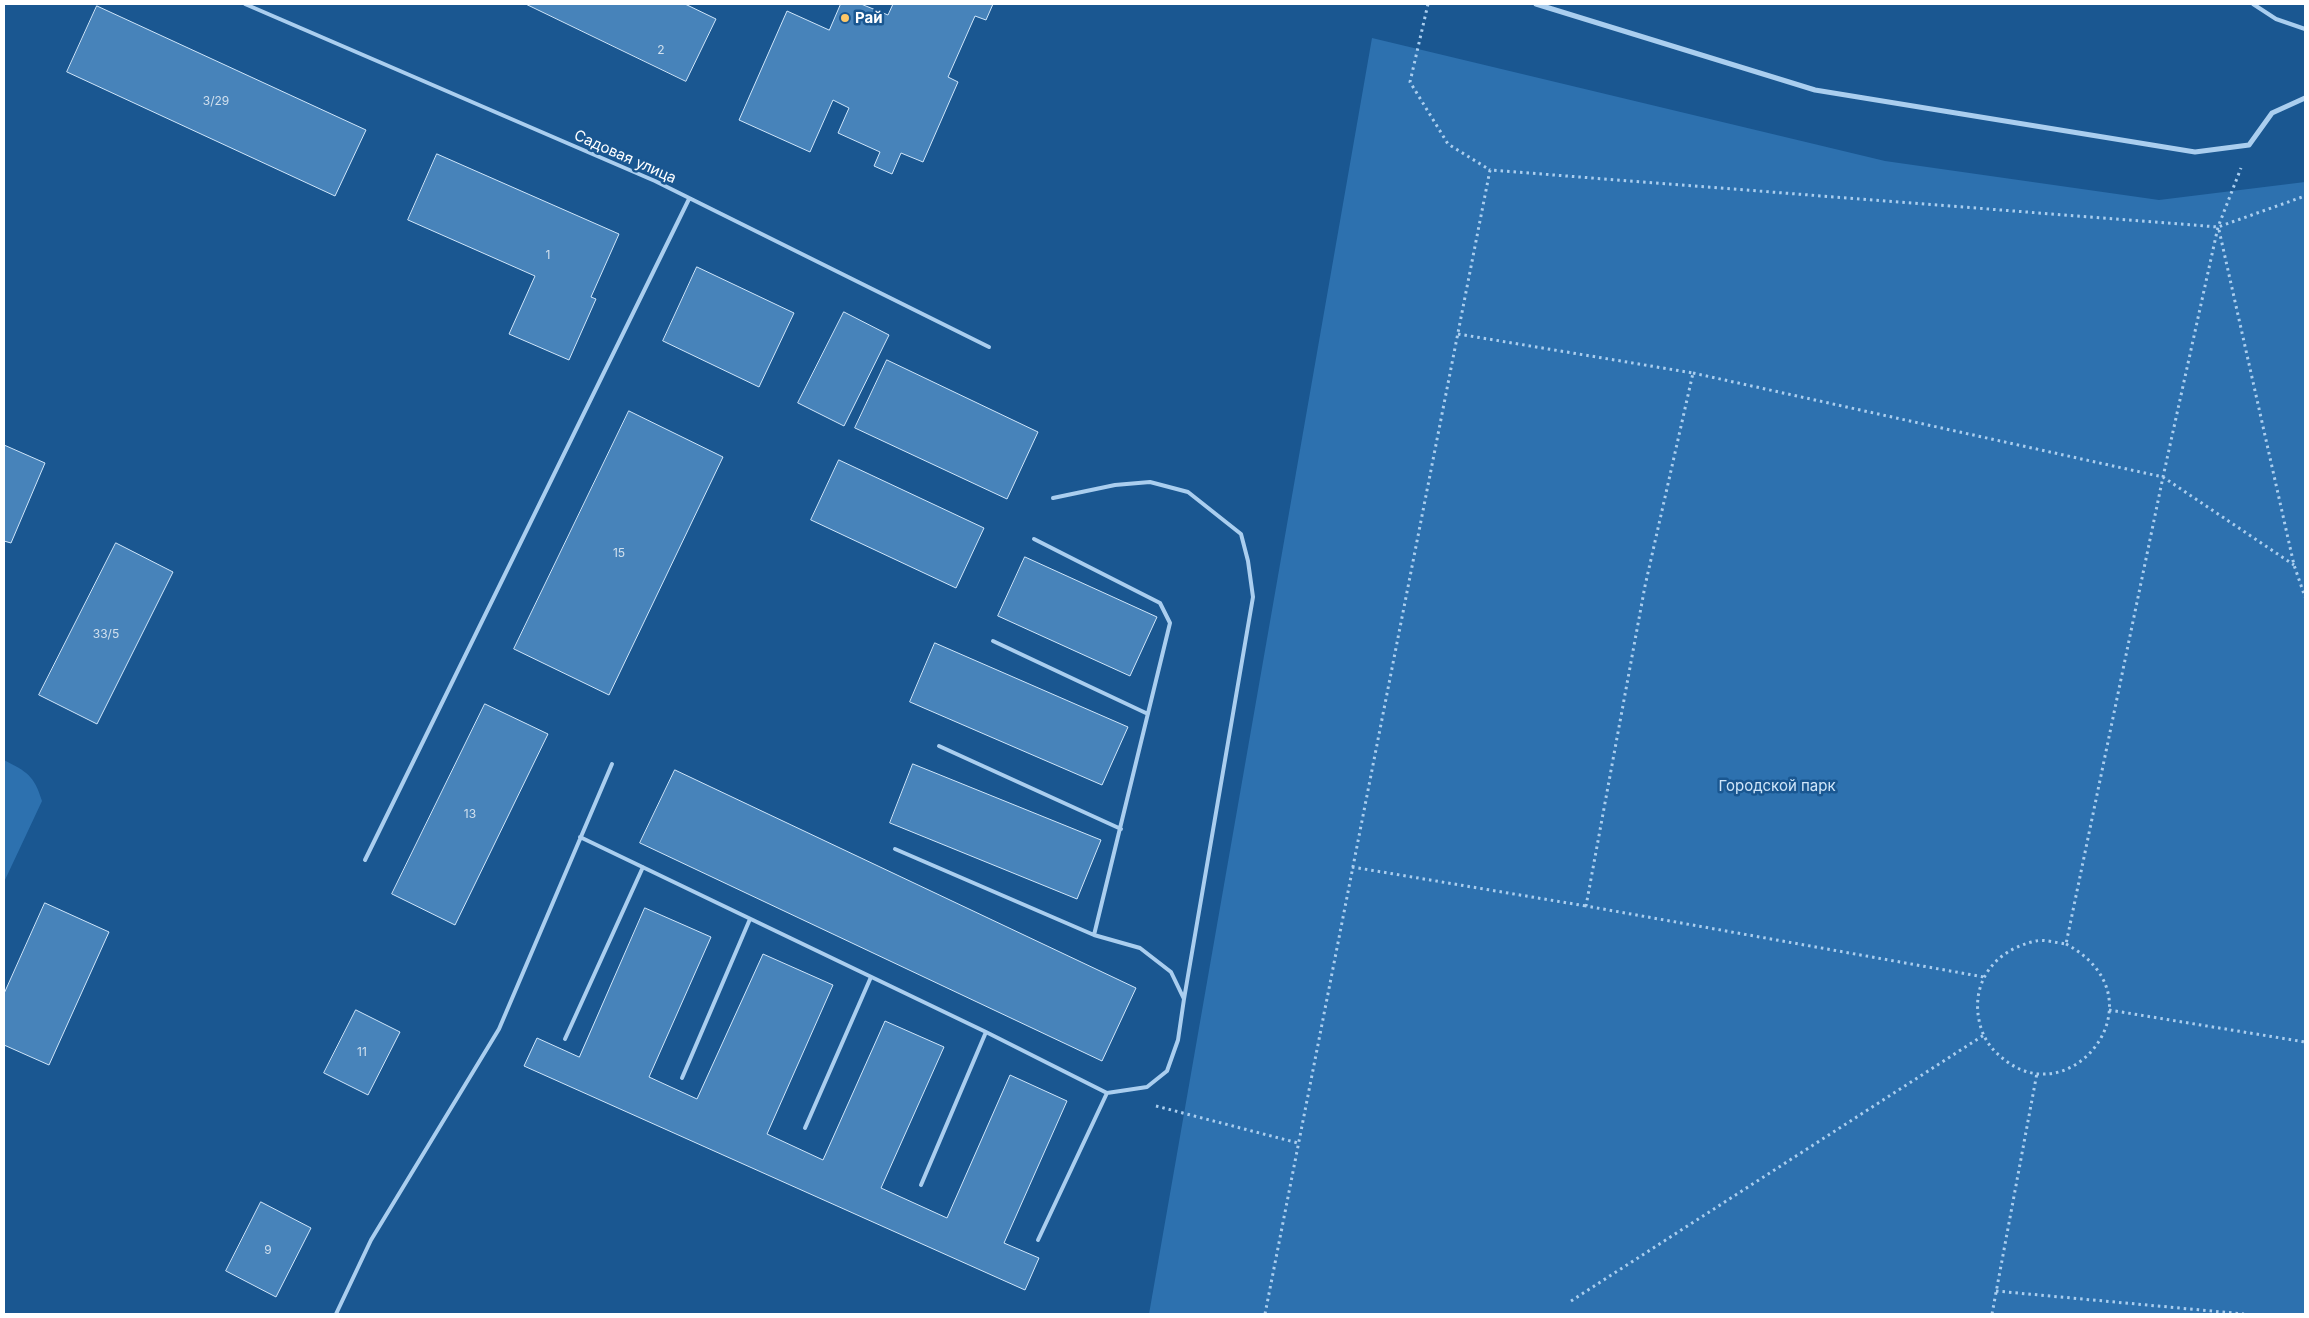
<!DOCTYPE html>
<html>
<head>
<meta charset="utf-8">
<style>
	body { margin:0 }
	#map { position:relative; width:2309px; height:1318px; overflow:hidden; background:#1a5791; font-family:Inter,sans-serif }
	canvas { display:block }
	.frame { position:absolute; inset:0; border:5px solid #fff; pointer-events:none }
</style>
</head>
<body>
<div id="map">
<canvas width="2309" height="1318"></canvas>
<div class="frame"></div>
</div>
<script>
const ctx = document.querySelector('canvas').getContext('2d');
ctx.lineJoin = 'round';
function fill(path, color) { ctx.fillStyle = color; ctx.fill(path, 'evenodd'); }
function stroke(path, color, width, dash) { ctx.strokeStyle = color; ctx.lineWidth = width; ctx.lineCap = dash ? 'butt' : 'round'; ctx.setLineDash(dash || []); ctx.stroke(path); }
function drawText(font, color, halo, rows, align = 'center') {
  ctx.font = font + ' Inter,sans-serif'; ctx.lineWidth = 5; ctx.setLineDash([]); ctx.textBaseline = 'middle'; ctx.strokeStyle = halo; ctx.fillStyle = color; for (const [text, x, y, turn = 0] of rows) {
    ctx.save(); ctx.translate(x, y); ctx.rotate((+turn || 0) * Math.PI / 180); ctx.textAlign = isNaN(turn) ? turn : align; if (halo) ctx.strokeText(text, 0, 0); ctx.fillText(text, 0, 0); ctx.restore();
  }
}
fill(new Path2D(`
	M 1372,38 L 1885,161 L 2159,200 L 2305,182 L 2305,1314 L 1149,1314 Z
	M 4,760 C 27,772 34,775 42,801 L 4,882 Z`), '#2d71af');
const building = new Path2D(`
	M 526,4 L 685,4 L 716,19 L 686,81 Z
	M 841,4 L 861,4 L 888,15 L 893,4 L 993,4 L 986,20 L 975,16 L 948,77 L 958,82 L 923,162 L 901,153 L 892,174 L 874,166 L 880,152 L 838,133 L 849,108 L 833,100 L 810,152 L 739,120 L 787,11 L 829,30 Z
	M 97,6 L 366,130 L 335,196 L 67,72 Z
	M 437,154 L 619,234 L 591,297 L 596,299 L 569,360 L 509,334 L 535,276 L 408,220 Z
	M 697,267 L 794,313 L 759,387 L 663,341 Z
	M 844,312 L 889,335 L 844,426 L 798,403 Z
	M 887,360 L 1038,432 L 1007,499 L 855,428 Z
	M 629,411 L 723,457 L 609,695 L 514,649 Z
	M 4,445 L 45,463 L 11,543 L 4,541 Z
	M 839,460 L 984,528 L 956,588 L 811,520 Z
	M 116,543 L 173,572 L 97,724 L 39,695 Z
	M 1025,557 L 1157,617 L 1130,676 L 998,616 Z
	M 935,643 L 1128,727 L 1102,785 L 910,702 Z
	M 485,704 L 548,734 L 455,925 L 392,894 Z
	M 913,764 L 1101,840 L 1077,899 L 890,823 Z
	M 675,770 L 1136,988 L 1102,1061 L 640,843 Z
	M 45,903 L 109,932 L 49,1065 L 4,1045 L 4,994 Z
	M 645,908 L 711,937 L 649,1077 L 697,1099 L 763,954 L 833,985 L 767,1134 L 823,1160 L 885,1021 L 944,1047 L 881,1188 L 947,1218 L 1010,1075 L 1067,1101 L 1004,1243 L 1039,1258 L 1025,1290 L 524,1066 L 537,1038 L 579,1057 Z
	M 356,1010 L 400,1032 L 368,1095 L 324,1073 Z
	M 261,1202 L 311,1228 L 276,1297 L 226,1271 Z`);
fill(building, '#4783ba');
stroke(building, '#d0e6fa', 1);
stroke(new Path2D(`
	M 1428,4 L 1410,82 L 1448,144 L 1490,170
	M 2219,230 L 2294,565 L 2305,597
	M 1458,334 L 1693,373 L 1645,586 L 1586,906 L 1984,977
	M 1693,373 L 2163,477 L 2294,565
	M 1352,867 L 1586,906
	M 2066,944 C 2163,996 2077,1110 2009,1063 C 1996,1054 1986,1044 1981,1028 C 1968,985 1993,950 2036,941 C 2044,939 2057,943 2066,944 L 2163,477 L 2218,227 L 2241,168
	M 2109,1010 L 2305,1042
	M 1156,1106 L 1298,1143
	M 1996,1291 L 2244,1314
	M 1571,1301 L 1984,1035
	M 1265,1314 L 1490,170 L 2218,227 L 2305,196
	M 1992,1314 L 2037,1073`), '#aaceef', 3, [2.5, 4]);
stroke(new Path2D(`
	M 245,4 L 655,181 L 989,347
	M 2253,4 L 2276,19 L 2305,29
	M 1053,498 L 1115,485 L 1150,482 L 1188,492 L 1241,534 L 1248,561 L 1253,597 L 1184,999
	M 1034,539 L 1160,603 L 1170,623 L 1094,935
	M 993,641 L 1148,714
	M 939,746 L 1121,829
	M 580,837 L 986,1032 L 1107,1093 L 1147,1087 L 1167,1071 L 1178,1040 L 1184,999 L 1171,972 L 1140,948 L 1094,935 L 895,849
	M 365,860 L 689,199
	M 565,1039 L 643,867
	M 682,1078 L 750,919
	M 805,1128 L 871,977
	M 921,1185 L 986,1032
	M 1038,1240 L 1107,1093
	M 336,1314 L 371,1240 L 499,1029 L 612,764`), '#aaceef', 4);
stroke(new Path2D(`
	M 1536,4 L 1815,90 L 2195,152 L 2249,145 L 2272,113 L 2305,98`), '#aaceef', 5);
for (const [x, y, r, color] of [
	[845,18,5,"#ffc867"]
]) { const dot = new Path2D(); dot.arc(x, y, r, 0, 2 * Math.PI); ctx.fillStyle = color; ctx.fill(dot); stroke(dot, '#1a5791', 2); }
drawText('12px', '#d1e0ee', null, [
	["2",661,50],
	["3/29",216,101],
	["1",548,255],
	["15",619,553],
	["33/5",106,634],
	["13",470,814],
	["11",362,1052],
	["9",268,1250]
]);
drawText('bold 15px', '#fff', '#1a5791', [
	["Рай",855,18]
], 'left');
drawText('15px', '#fff', '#1a5791', [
	["Садовая улица",625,157,24]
]);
drawText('15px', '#d0e6fa', '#1a5791', [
	["Городской парк",1777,786]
]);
</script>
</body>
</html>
